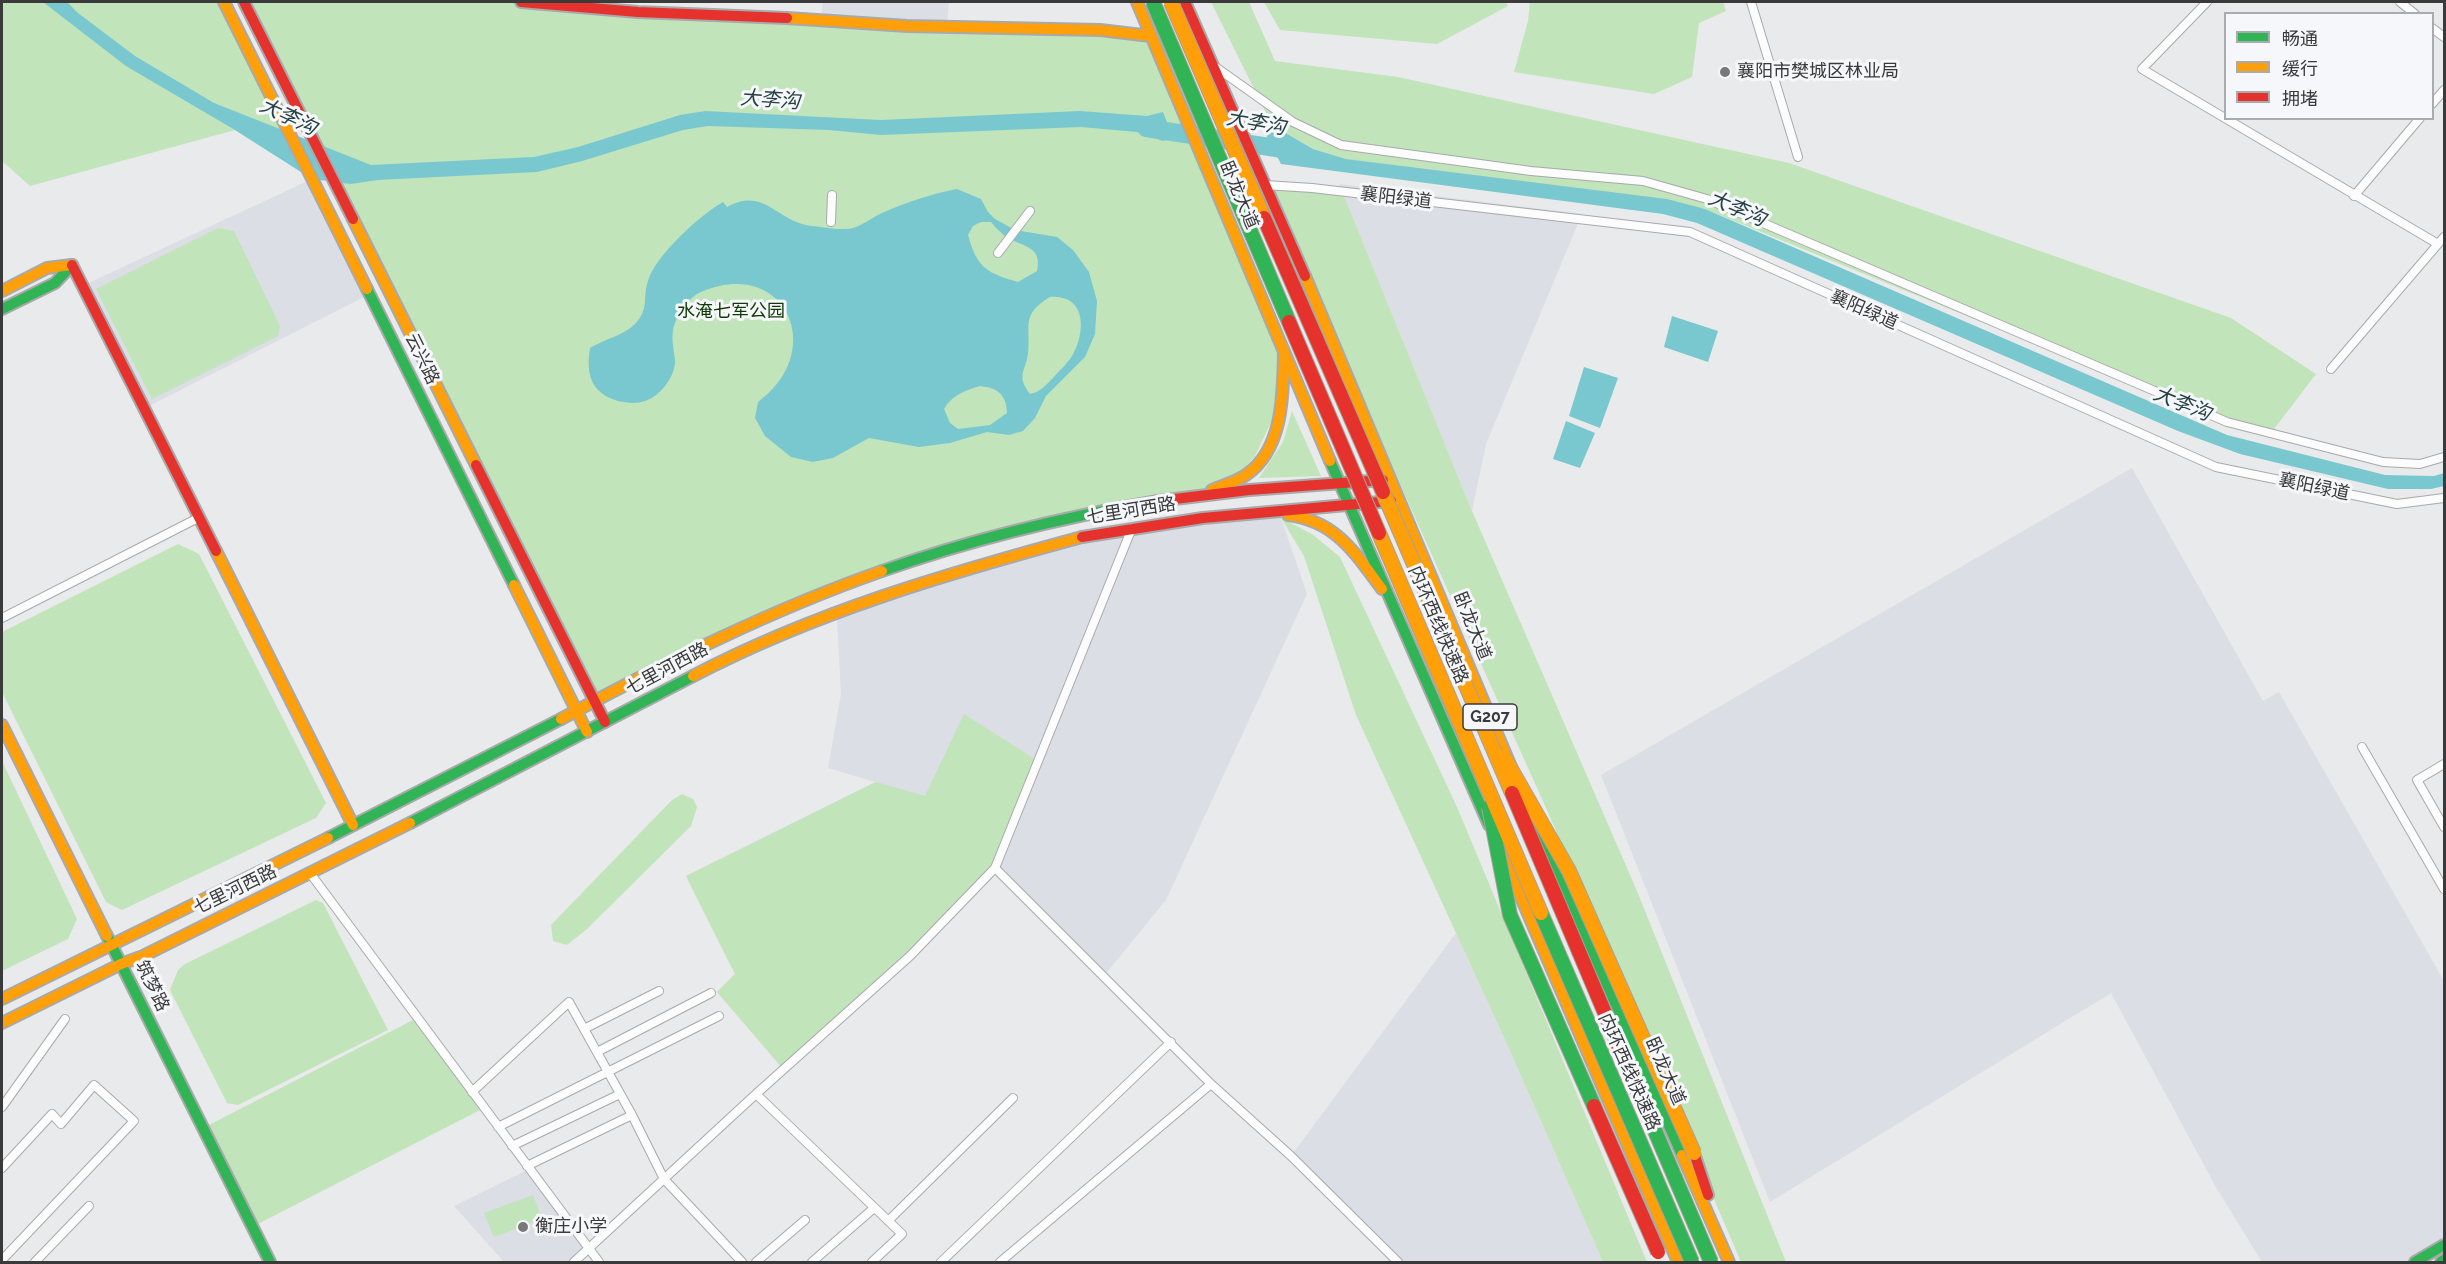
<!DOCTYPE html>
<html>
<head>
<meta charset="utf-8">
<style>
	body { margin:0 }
	#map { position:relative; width:2446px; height:1264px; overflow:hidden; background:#e9eaeb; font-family:Raleway,"Noto Sans SC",sans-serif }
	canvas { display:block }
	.frame { position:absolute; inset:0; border:3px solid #3a3a3b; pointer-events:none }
	.legend { position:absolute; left:2224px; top:12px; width:210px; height:108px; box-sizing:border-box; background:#f5f7fa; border:2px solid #aaabae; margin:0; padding:8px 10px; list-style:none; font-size:18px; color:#3a3a3b }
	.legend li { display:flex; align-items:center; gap:12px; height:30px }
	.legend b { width:30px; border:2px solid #aaabae }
</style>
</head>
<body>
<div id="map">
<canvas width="2446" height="1264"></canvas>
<div class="frame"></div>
<ul class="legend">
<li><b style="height:8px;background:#30b455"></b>畅通</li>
<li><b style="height:8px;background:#ff9f0a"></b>缓行</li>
<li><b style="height:8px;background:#e5322d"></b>拥堵</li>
</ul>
</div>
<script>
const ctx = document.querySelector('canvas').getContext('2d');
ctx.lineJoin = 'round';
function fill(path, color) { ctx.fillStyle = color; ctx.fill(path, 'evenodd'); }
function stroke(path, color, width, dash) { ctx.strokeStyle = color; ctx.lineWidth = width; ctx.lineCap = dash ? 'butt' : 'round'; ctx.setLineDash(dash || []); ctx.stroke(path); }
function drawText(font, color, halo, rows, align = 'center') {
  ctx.font = font + ' Raleway,"Noto Sans SC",sans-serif'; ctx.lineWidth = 6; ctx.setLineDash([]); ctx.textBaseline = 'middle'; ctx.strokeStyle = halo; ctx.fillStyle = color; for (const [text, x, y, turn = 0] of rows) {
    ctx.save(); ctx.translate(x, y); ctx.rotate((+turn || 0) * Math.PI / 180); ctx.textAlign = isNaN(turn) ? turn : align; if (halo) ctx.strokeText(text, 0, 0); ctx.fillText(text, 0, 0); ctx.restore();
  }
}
fill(new Path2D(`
	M 823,2 L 949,2 L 947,27 L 821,19 Z
	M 312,179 L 370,294 L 143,409 L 82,286 Z
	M 1339,184 L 1582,214 L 1486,444 L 1472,511 Z
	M 2132,468 L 2263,701 L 2279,692 L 2444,981 L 2444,1245 L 2415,1262 L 2262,1262 L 2217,1189 L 2111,993 L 1770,1202 L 1601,775 Z
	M 1242,517 L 1281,518 L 1307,594 L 1166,900 L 1103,977 L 994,868 L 717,992 L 735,974 L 686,876 L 875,782 L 828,768 L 841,694 L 837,619 L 975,571 L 1111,535 Z
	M 1456,933 L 1506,1042 L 1603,1262 L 1394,1262 L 1291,1156 Z
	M 529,1169 L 589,1249 L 574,1262 L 504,1262 L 454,1206 Z`), '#dbdee4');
fill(new Path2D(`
	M 2,2 L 224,2 L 312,179 L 235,130 L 30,186 L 2,161 Z
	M 244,2 L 521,2 L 1151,36 L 1284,350 L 1274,416 L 1255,456 L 1239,474 L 1202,494 L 1024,527 L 797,604 L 595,702 Z
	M 1211,2 L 1249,2 L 1275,61 L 1398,77 L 1789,163 L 2231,318 L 2316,374 L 2271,433 L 2227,422 L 1705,209 L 1346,159 L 1313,149 L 1272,125 Z
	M 1264,2 L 1506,2 L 1508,6 L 1437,44 L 1280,30 Z
	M 1530,2 L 1723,2 L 1726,11 L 1699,23 L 1692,77 L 1654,94 L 1514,72 L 1528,21 Z
	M 1265,185 L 1342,191 L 1472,511 L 1637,891 L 1786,1262 L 1741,1262 L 1547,810 Z
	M 218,228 L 234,231 L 280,326 L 278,336 L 152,399 L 96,289 Z
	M 1292,411 L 1321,476 L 1259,478 L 1283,442 Z
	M 1281,518 L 1312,534 L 1340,557 L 1457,807 L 1647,1262 L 1603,1262 L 1506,1042 L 1356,715 L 1304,556 Z
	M 178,544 L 199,554 L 326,803 L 316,818 L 122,910 L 106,902 L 2,692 L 2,632 Z
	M 964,714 L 1038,761 L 995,868 L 910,956 L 783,1069 L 717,992 L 735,974 L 686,876 L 876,782 L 925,796 Z
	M 2,761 L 77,919 L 68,939 L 2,971 Z
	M 682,794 L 693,799 L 697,807 L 691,826 L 587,929 L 567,945 L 553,941 L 551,925 L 672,800 Z
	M 316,900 L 323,903 L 388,1030 L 238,1105 L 227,1103 L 170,990 L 178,970 L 185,964 Z
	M 417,1018 L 484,1108 L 252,1227 L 203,1128 Z
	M 533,1195 L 542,1219 L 494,1237 L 484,1213 Z`), '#c1e4bb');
fill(new Path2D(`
	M 43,2 L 67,2 L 78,13 L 135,56 L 214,103 L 371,165 L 534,157 L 578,147 L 680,115 L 705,111 L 881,120 L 1080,111 L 1147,116 L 1163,112 L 1173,138 L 1163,141 L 1137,132 L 1081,127 L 881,135 L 828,130 L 708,126 L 683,130 L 582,161 L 537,172 L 378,180 L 351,184 L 312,179 L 235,130 L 126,66 Z
	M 1272,125 L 1313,149 L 1346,159 L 1667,199 L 1705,209 L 2227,435 L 2385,475 L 2434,476 L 2444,473 L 2444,486 L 2431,489 L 2388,489 L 2240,454 L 2178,431 L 1697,223 L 1663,214 L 1281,164 L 1263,129 Z
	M 957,189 L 981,199 L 988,212 L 995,219 L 1015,230 L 1057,237 L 1073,250 L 1089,272 L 1097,301 L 1095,334 L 1085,357 L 1046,396 L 1035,418 L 1023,431 L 1009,435 L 987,432 L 950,443 L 919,447 L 869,438 L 833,458 L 813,462 L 791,457 L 765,436 L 755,418 L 758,402 C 829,350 784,256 701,292 C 687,298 675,317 673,331 C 671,342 675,353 675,363 C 674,378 659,397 645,401 C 637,404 627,403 618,401 C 590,393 586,373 590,348 C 604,339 623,336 635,324 C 650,308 642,298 648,281 C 655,256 700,215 723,202 L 727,207 C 765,186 776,222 812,226 C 823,227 842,231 853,228 C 863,225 873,217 882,213 C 907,202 931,194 957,189 ZM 981,222 L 991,222 C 995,227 1000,232 1005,236 C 1021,247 1043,245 1037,271 L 1018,282 C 987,273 977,268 968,235 L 973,226 ZM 1050,297 C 1087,294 1086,333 1072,356 C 1067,364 1059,371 1053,378 C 1046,385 1040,392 1030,394 C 1016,375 1025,373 1028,354 C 1031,326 1020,315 1050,297 ZM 980,386 C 998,388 1006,394 1007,413 L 990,425 L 958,429 L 950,423 L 944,409 C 952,395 964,391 980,386 Z
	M 1672,316 L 1718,331 L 1708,362 L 1664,347 Z
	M 1584,367 L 1618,378 L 1600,428 L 1569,416 Z
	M 1566,421 L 1595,433 L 1580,468 L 1553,459 Z`), '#7ac8cf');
stroke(new Path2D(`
	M 1146,128 L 1276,148 L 1296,154`), '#7ac8cf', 18);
const street = new Path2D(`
	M 1751,2 L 1798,157
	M 2207,2 L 2142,69 L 2438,244
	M 2400,2 L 2415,14
	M 2432,28 L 2444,37
	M 1217,68 L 1293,122 L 1341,145 L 1531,171 L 1643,181 L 1707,199 L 2227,422 L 2383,462 L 2420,464 L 2444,457
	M 2432,104 L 2444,90
	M 1265,185 L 1312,188 L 1690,232 L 2216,467 L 2397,504 L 2444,498
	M 2354,196 L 2420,118
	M 831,222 L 832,195
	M 998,253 L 1030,211
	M 2331,369 L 2444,237
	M 2,618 L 198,518
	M 2362,747 L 2444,889
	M 2444,764 L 2417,780 L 2444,827
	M 995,868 L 1211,1084 L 1291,1156 L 1398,1262
	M 310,873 L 599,1262
	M 584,1029 L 659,991
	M 597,1052 L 711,993
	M 472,1092 L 569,1002 L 632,1115 L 664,1179 L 742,1262
	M 756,1094 L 902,1234 L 872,1262
	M 2,1107 L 65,1019
	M 498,1127 L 719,1016
	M 512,1146 L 620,1094
	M 527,1166 L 632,1115
	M 2,1168 L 52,1114 L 61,1124 L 94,1085 L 134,1121 L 2,1260
	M 888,1221 L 1013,1098
	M 35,1262 L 89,1206
	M 574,1262 L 756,1094 L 910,956 L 995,868 L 1132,528
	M 756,1262 L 805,1220
	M 812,1262 L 874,1208
	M 941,1262 L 1171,1042
	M 1000,1262 L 1211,1084`);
const fast = new Path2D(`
	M 367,289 L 514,585
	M 2,309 L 55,283 L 72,265
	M 1330,461 L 1489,825
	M 882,571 C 972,539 1064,517 1158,501
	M 410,823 L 693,676
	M 1536,823 L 1682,1155
	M 328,838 L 561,719
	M 107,936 L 270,1262
	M 2415,1262 L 2444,1245
	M 2441,1262 L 2444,1260`);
const slow = new Path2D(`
	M 224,2 L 367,289
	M 1137,2 L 1330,461
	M 787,18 L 907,26 L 1100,30 L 1151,36
	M 353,219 L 476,465
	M 1305,276 L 1511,767
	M 2,291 L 47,268 L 72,265
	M 1212,490 C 1223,485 1236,482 1246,475 C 1284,449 1283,393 1284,353
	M 1288,515 C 1336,521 1355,553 1382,589
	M 216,551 L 353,825
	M 514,585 L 587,732
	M 693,676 C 815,612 949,573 1082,537
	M 561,719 C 665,663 771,610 882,571
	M 2,725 L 107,936
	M 1501,851 L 1678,1262
	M 2,999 L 328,838
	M 2,1023 L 121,964 L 143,956 L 410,823
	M 1682,1155 L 1729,1262`);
const jam = new Path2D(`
	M 244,2 L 353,219
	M 521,2 L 638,12 L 787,18
	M 1185,2 L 1305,276
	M 72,265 L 216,551
	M 476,465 L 605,722
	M 1158,501 L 1249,490 L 1383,480
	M 1082,537 L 1203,518 L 1391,501
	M 1694,1153 L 1708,1195`);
stroke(street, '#a8a9aa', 10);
stroke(fast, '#a8a9aa', 14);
stroke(slow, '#a8a9aa', 14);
stroke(jam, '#a8a9aa', 14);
stroke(street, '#fcfcfc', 8);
stroke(fast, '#30b455', 10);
stroke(slow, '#ff9f0a', 10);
stroke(jam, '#e5322d', 10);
const fastBridge = new Path2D(`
	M 1153,2 L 1289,322
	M 1489,807 L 1510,915 L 1594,1106
	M 1541,913 L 1692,1262
	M 1626,1063 L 1711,1262`);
const slowBridge = new Path2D(`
	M 1171,2 L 1264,218
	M 1383,492 L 1512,793
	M 1379,533 L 1541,913
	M 1504,757 L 1569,871 L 1694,1153`);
const jamBridge = new Path2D(`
	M 1264,218 L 1383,492
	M 1289,322 L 1379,533
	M 1512,793 L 1626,1063
	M 1594,1106 L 1658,1252`);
stroke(fastBridge, '#a7a29a', 16, []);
stroke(slowBridge, '#a7a29a', 16, []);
stroke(jamBridge, '#a7a29a', 16, []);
stroke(fastBridge, '#30b455', 14);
stroke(slowBridge, '#ff9f0a', 14);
stroke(jamBridge, '#e5322d', 14);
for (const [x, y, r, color] of [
	[1725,72,6,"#777879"],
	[523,1227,6,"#777879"]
]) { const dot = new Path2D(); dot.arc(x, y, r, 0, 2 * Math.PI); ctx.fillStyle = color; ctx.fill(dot); stroke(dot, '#f5f7fa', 2); }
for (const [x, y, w] of [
	[1490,717,54]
]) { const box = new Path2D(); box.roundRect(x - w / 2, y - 13, w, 26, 4.5); ctx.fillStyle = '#f5f7fa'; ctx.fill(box); stroke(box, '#3a3a3b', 1.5); }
drawText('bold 16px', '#3a3a3b', null, [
	["G207",1490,717]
]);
drawText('18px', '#3a3a3b', '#f5f7fa', [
	["襄阳市樊城区林业局",1737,72],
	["衡庄小学",535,1227]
], 'left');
drawText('18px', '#3a3a3b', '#f5f7fa', [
	["卧龙大道",1239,195,67],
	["襄阳绿道",1396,198,7],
	["襄阳绿道",1864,310,24],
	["云兴路",422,359,64],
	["襄阳绿道",2314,487,12],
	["七里河西路",1131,511,-9],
	["内环西线快速路",1438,625,67],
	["卧龙大道",1472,626,68],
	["七里河西路",667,669,-28],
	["七里河西路",235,890,-26],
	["筑梦路",152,986,64],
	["卧龙大道",1665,1071,66],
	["内环西线快速路",1629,1072,66]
]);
drawText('18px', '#0f3a05', '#f5f7fa', [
	["水淹七军公园",731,312]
]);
drawText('italic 20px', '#263f42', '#f5f7fa', [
	["大李沟",770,100,4],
	["大李沟",288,117,25],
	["大李沟",1256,123,10],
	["大李沟",1737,209,23],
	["大李沟",2182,404,22]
]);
</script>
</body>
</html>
